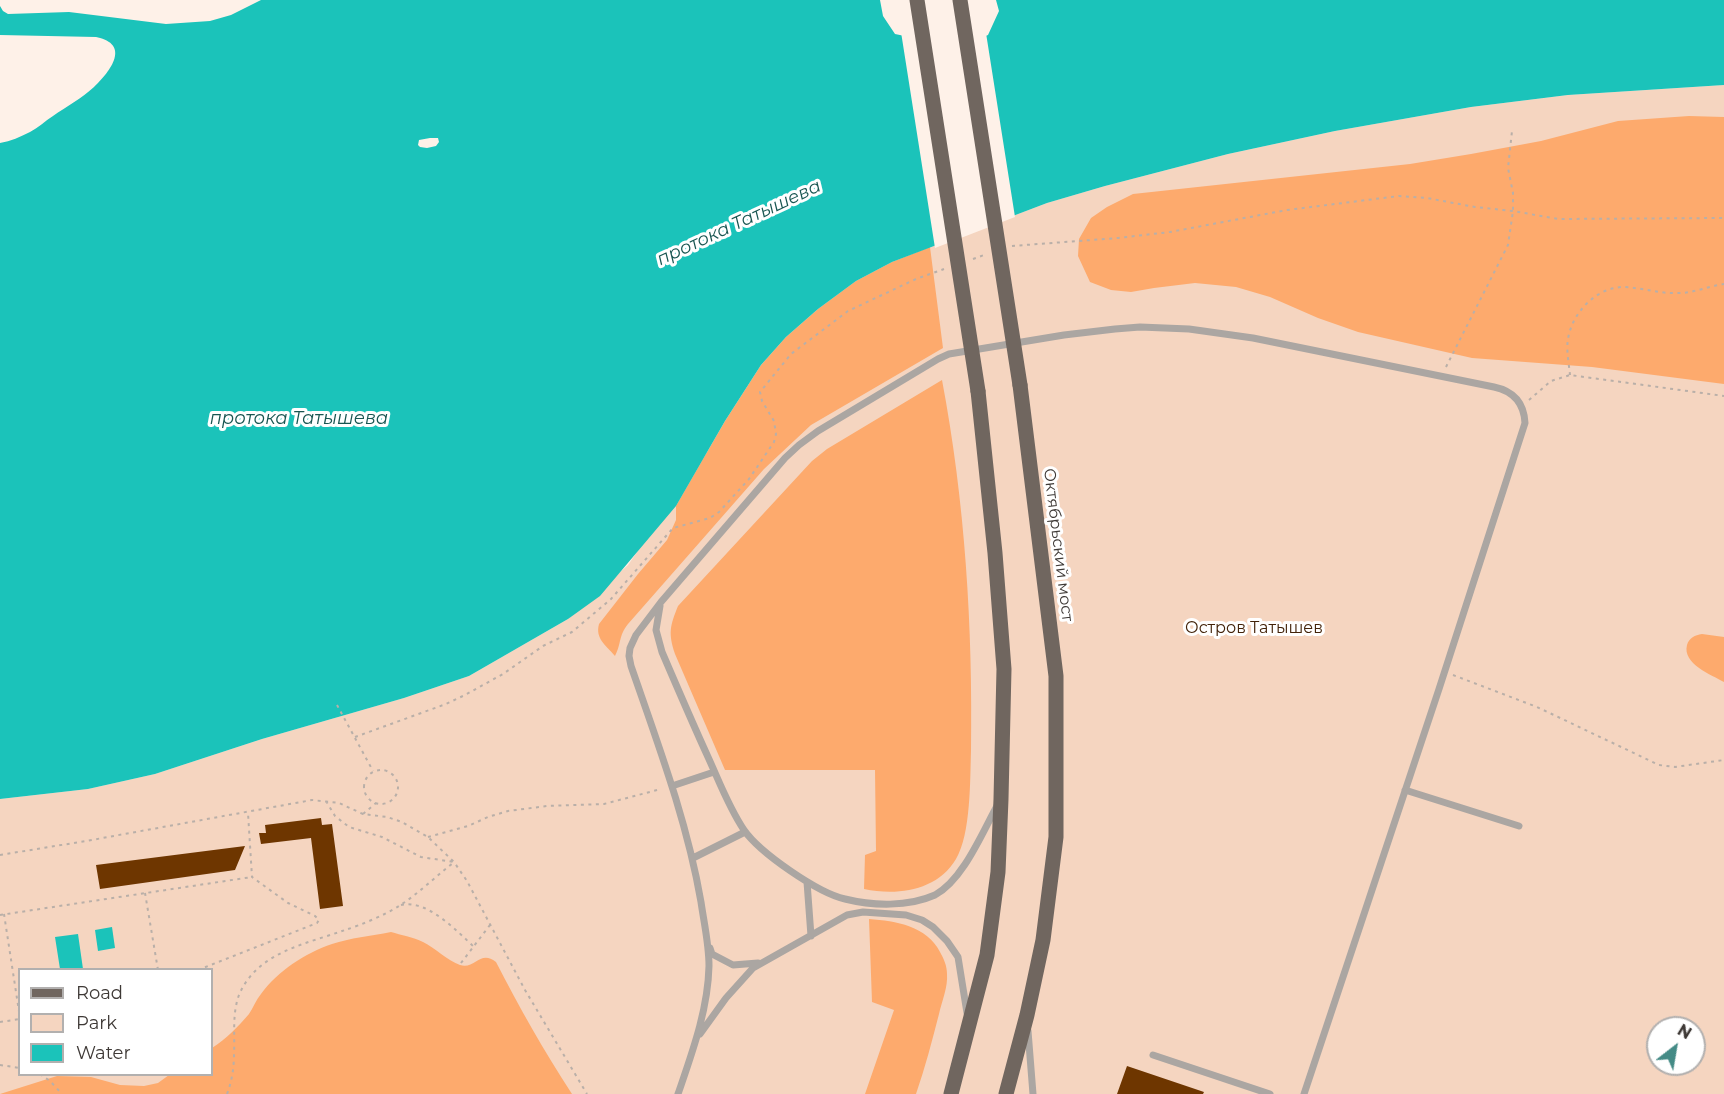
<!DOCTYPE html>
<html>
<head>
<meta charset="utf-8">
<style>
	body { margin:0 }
	#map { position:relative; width:1724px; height:1094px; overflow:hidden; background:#fef1e8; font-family:Montserrat,sans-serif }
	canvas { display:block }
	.legend { position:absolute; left:18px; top:968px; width:195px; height:108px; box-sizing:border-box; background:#fff; border:2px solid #b2b0af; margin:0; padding:8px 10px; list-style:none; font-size:18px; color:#3e3936 }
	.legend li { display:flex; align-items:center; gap:12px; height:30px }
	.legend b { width:30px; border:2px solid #b2b0af }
	.north { position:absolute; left:1646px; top:1016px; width:60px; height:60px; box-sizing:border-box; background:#fff; border:2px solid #b2b0af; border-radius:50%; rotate:31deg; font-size:16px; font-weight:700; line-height:24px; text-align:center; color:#3e3936 }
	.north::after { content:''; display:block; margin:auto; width:21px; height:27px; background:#448b86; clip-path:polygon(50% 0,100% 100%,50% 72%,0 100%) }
</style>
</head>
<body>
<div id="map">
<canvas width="1724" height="1094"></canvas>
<ul class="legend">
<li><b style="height:8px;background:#70665f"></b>Road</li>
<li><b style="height:16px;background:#f5d5c0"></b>Park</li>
<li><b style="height:16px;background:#1bc3ba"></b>Water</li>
</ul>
<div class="north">N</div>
</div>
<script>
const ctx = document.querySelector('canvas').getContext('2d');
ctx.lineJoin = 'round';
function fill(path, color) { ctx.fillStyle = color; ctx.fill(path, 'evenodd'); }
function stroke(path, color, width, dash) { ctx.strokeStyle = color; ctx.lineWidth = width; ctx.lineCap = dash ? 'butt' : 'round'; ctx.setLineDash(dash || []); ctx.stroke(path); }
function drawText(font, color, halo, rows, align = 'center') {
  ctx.font = font + ' Montserrat,sans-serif'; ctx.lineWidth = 6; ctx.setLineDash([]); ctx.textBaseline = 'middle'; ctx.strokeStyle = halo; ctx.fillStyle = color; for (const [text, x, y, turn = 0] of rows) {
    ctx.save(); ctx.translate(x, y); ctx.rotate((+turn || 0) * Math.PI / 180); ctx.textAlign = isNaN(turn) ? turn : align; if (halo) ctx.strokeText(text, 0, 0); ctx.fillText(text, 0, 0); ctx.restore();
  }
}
fill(new Path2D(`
	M 1724,85 L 1724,1094 L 0,1094 L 0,799 L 88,789 L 155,774 L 262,739 L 404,698 L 469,676 L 568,619 L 628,565 L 699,463 L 818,309 L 856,281 L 892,262 L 1047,203 L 1105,186 L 1228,154 L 1335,131 L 1471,107 L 1568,95 ZM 20,970 L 212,970 L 212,1074 L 20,1074 ZM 1658,1028 L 1694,1028 L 1694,1064 L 1658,1064 Z`), '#f5d5c0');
fill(new Path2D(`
	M 1689,116 L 1724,117 L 1724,384 L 1592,367 L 1472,358 L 1358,332 L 1318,318 L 1270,297 L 1236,287 L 1195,283 L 1154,288 L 1131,292 L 1111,290 L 1090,282 L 1078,256 L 1079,239 L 1091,218 L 1107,207 L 1133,194 L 1410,164 L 1471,154 L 1541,141 L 1618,121 Z
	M 930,247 L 943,348 L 811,425 L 764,469 L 628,624 C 618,637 622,642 615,656 C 606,645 595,639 599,624 L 638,574 L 667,540 L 676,520 L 676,506 L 725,421 L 761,365 L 786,337 L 818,309 L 856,281 L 892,262 Z
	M 942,380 C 965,501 973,628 971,751 C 970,780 971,834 956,859 C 937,891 897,896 864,889 L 865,855 L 876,851 L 875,770 L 725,770 L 675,654 C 668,633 670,626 678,606 L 812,461 L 827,449 Z
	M 1702,634 L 1724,637 L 1724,682 C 1712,675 1682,664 1687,645 C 1689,638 1695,635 1702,634 Z
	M 869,919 C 896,921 927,926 940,952 C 944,959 947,966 947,974 C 948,987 942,1001 939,1014 C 932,1041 925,1068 916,1094 L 865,1094 L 894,1010 L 872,1002 Z
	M 391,932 C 401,935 413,937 423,942 C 435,948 448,961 460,965 C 475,970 480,949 496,962 C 519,1007 544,1051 572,1094 L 0,1094 L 57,1076 L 91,1077 L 120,1085 L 144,1086 L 158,1083 L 169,1075 L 212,1074 L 212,1048 C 226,1039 238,1027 249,1014 C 253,1008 256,1000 261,994 C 278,971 305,953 332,944 C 350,938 371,936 391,932 Z`), '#fdaa6d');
fill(new Path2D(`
	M 261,0 L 880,0 L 883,16 L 895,34 L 958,47 L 988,35 L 999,11 L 996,0 L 1724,0 L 1724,85 L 1568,95 L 1471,107 L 1335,131 L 1228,154 L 1105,186 L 1047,203 L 892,262 L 856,281 L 818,309 L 786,337 L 761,365 L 725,421 L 676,506 L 600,596 L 568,619 L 469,676 L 404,698 L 262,739 L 155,774 L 88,789 L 0,799 L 0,143 C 11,141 20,137 30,132 C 38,128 45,121 53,116 C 66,107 82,98 94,87 C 111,71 131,44 96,37 L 0,35 L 0,6 L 3,11 L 8,14 L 69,12 L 166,24 L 210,21 L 231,15 ZM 430,138 L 438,138 L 439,142 L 436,146 L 427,148 L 420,147 L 418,145 L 419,140 Z
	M 112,927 L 115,948 L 98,951 L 95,930 Z
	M 78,934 L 83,969 L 60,969 L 55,937 Z`), '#1bc3ba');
fill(new Path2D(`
	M 901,32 L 958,44 L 986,33 L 1015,217 L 935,248 Z`), '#fef1e8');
fill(new Path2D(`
	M 321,818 L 322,825 L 332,824 L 343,906 L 320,909 L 311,838 L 261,844 L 259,833 L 266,833 L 265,825 Z
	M 245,846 L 235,870 L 100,889 L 96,865 Z
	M 1127,1066 L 1204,1092 L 1203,1094 L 1117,1094 Z`), '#6e3600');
stroke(new Path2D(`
	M 1012,246 L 1118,238 L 1170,232 L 1287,210 L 1399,196 L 1427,198 L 1475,207 L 1513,211 L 1558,219 L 1724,218
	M 973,259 L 984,255
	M 1446,367 L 1508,245 L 1513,211 L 1513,193 L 1508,168 L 1512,131
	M 1570,375 C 1569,364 1566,350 1568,339 C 1572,313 1596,287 1624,287 C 1643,288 1660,294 1679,293 C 1694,293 1709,286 1724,284
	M 1529,400 L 1551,381 L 1570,375 L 1724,396
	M 1453,675 L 1537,707 L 1659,765 L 1675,767 L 1724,760
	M 337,705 L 373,771
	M 355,737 L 446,704 L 465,695 L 503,674 L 543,646 L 572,632 L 611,599 L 673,528 L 710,518 L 719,512 L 749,479 L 774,442 L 776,434 L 774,421 L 762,401 L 760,392 L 791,354 L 848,311 L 916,279 L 944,269
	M364 787a17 17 0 1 1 34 0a17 17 0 1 1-34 0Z
	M 326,801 L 335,816 L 349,827 L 382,837 L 421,857 L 454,862
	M 363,814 L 376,803
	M 428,837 L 468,826 L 488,817 L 508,811 L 547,806 L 604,804 L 661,789
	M 0,855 L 86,841 L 312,800 L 339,803 L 363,814 L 387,817 L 402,822 L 428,837 L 454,862 L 467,881 L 525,990 L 587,1094
	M 145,893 L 158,970
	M 401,905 C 427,899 457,931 474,947
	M 4,914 L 20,1018
	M 0,915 L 252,877
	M 461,963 L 490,925
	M 198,970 L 317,923 L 319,920 L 315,916 L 288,903 L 252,877 L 248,813
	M 0,1022 L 20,1019
	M 0,1065 L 20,1068
	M 40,1074 L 50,1081 L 62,1094
	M 227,1094 C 232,1081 234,1067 234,1054 C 235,1034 232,1014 239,995 C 257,952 306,944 345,930 C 361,925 385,915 399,906 C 418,894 435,877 453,863`), '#b9afa8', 2, [3, 4.5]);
stroke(new Path2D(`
	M 660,606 L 656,630 L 662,652 C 677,687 692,722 708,757 C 719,781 729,808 744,830 C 760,853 818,893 845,899 C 873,906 908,907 935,895 C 963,880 982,833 997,806
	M 672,786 L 714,772
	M 1405,790 L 1519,826
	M 693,858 L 745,832
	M 807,882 L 811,936
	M 710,948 L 712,954 L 733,965 L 758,963
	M 1028,1031 L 1033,1094
	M 700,1034 L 726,998 L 753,968 L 847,915 L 863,912 L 906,915 L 922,920 L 933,927 L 947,941 L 958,957 L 967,1013
	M 1153,1055 L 1270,1094
	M 678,1094 C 692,1053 708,1010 709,966 C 709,944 704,923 701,902 C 687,821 658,744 631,666 L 629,656 L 630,648 L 636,635 L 661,602 L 785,458 L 799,445 L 818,431 L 938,359 L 949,354 L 1064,335 L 1115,329 L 1140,327 L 1189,329 L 1253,338 L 1494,387 C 1513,391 1524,403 1525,423 L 1439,689 L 1304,1094`), '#aba6a2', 7);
stroke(new Path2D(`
	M 951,1094 L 987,955 L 998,872 L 1001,799 L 1004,669 L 995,553 L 978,391
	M 1006,1094 L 1027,1015 L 1043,940 L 1056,837 L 1056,676 L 1020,385`), '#70665f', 15);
stroke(new Path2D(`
	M 917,0 L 978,391
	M 960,0 L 1020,385`), '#70665f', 15);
drawText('16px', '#3e3936', '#fff', [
	["Октябрьский мост",1058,545,83]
]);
drawText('16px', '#422208', '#fff', [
	["Остров Татышев",1254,628]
]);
drawText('italic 18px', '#185551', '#fff', [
	["протока Татышева",739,223,-25],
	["протока Татышева",299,419]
]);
</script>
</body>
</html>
